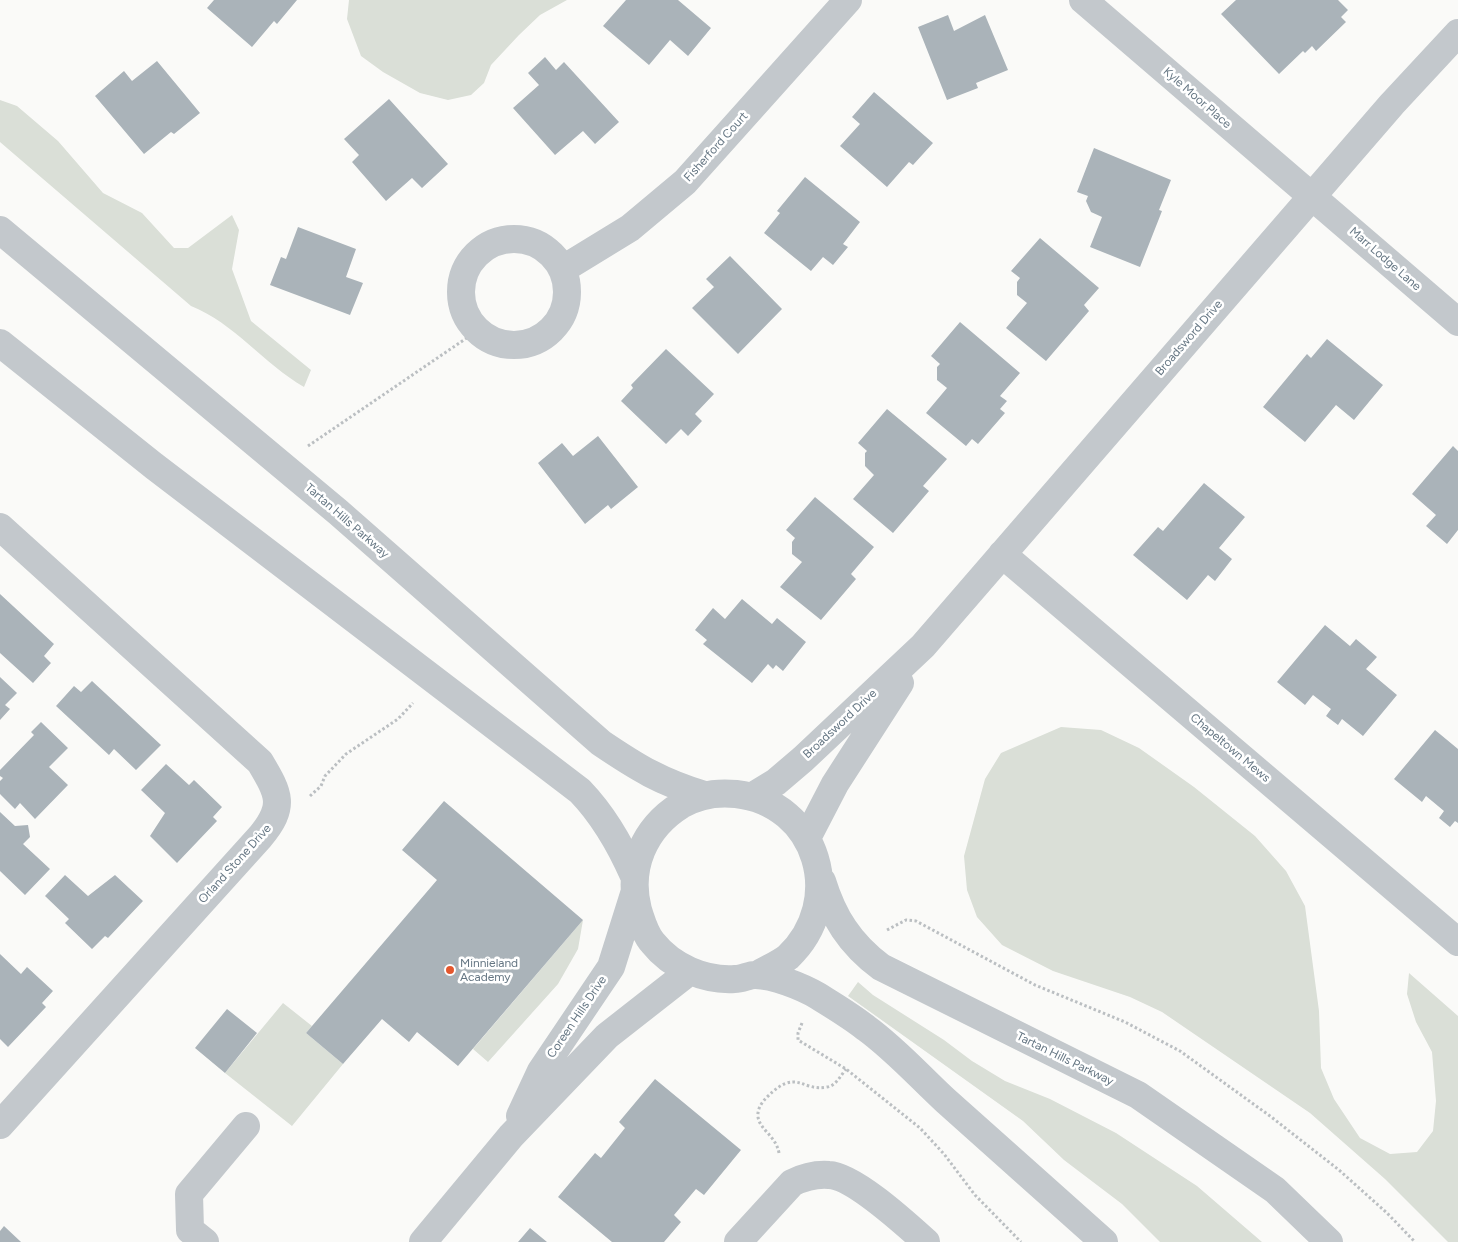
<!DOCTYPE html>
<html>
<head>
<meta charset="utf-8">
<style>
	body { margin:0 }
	canvas { display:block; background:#fafaf8 }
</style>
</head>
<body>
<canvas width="1458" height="1242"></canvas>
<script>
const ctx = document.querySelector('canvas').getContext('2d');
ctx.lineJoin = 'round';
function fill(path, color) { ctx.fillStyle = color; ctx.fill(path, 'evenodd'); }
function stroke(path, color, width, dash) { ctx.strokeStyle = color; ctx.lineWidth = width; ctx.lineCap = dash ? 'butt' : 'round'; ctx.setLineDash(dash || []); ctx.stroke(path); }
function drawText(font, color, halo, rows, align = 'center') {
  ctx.font = font + ' Figtree,sans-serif'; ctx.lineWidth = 5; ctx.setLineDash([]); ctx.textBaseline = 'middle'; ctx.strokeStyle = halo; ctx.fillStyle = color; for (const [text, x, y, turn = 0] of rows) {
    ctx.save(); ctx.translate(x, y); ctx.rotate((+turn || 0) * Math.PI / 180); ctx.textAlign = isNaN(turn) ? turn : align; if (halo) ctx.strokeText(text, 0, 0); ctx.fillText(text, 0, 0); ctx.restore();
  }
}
fill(new Path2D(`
	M 349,0 L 567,0 L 540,15 L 519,35 L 491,65 L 484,83 L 471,95 L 448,100 L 420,93 L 383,72 L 361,56 L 347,19 Z
	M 0,100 L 17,106 L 58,141 L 103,193 L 142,213 L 174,248 L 188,248 L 232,215 L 239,230 L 232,269 L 251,321 L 311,370 L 304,387 C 264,364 234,323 191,306 L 0,142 Z
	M 1061,727 L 1101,730 L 1139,748 L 1194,787 L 1255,836 L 1286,871 L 1305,906 L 1319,1011 L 1321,1068 L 1334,1099 L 1360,1138 L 1390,1154 L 1417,1152 L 1433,1131 L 1436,1101 L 1432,1052 L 1416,1022 L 1407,994 L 1409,973 L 1458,1016 L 1458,1242 L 1448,1242 L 1385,1179 L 1310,1113 L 1162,1012 L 1130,997 L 1053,971 L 1002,945 L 977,917 L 967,890 L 964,856 L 985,779 L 1001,753 Z
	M 583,920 L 578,949 L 558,984 L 488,1062 L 473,1049 Z
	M 858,982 L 873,995 L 944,1040 L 972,1061 L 1005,1081 L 1050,1099 L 1116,1133 L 1197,1186 L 1262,1242 L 1160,1242 L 1122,1204 L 1064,1160 L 1023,1121 L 848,996 Z
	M 283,1003 L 312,1026 L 306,1033 L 343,1064 L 292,1126 L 225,1073 Z`), '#dadfd7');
fill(new Path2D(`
	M 214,0 L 297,0 L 277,24 L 274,21 L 252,47 L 207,8 Z
	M 626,0 L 678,0 L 711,28 L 688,56 L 670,40 L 649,65 L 603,26 Z
	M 1236,0 L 1338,0 L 1348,10 L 1341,17 L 1346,22 L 1316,51 L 1312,46 L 1305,53 L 1303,51 L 1279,74 L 1221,14 Z
	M 948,15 L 954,31 L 985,15 L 1008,70 L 976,83 L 978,88 L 947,100 L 918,27 Z
	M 545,57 L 556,70 L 564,62 L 619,122 L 595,144 L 583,131 L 555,155 L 513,108 L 539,85 L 528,73 Z
	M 157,61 L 200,113 L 174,134 L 171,132 L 144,154 L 95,96 L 124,71 L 132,81 Z
	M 874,92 L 933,143 L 913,165 L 909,162 L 887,187 L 840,146 L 860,124 L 852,117 Z
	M 389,99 L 448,164 L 422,188 L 412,178 L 386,201 L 352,162 L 359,155 L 344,139 Z
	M 1094,148 L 1171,180 L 1159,210 L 1162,211 L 1140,267 L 1090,247 L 1102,217 L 1091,212 L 1086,201 L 1088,196 L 1077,192 Z
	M 805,177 L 860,222 L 843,244 L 848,247 L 833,265 L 823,257 L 811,271 L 764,233 L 780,213 L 777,211 Z
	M 298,227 L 356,249 L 346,277 L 363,283 L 350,315 L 270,285 L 281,257 L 286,259 Z
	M 1040,238 L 1099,288 L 1084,305 L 1089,311 L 1046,361 L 1006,328 L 1027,303 L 1017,295 L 1017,282 L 1020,278 L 1011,271 Z
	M 730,256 L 782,309 L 738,354 L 692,308 L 714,287 L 706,279 Z
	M 960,322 L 1020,373 L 1000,396 L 1007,401 L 1000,409 L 1005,413 L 978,444 L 972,439 L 966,446 L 926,413 L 947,388 L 937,380 L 937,367 L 940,364 L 931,356 Z
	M 1327,339 L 1383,385 L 1354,420 L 1336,405 L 1305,442 L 1263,407 L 1307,354 L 1311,358 Z
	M 666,349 L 714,394 L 695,414 L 702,421 L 688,436 L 681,429 L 666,444 L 621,401 L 633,388 L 631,385 Z
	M 887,409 L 947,459 L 923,486 L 929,491 L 893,533 L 853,499 L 874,475 L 865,466 L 865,453 L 867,451 L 858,443 Z
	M 598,436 L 638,487 L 611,509 L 608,505 L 585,524 L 538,463 L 562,443 L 573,456 Z
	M 1453,446 L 1458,451 L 1458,530 L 1447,544 L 1426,526 L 1436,515 L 1412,494 Z
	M 1204,483 L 1245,517 L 1219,548 L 1232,559 L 1215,581 L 1208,575 L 1187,600 L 1133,555 L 1158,527 L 1163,531 Z
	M 815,497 L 874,547 L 851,574 L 856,579 L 821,620 L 780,587 L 802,562 L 792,554 L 792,542 L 795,538 L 786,530 Z
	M 0,594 L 54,644 L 44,656 L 51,663 L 33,683 L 0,653 Z
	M 742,599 L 772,624 L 777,618 L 806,642 L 783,671 L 776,665 L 773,669 L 768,664 L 752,683 L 703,644 L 707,640 L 695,630 L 713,608 L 725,619 Z
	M 1325,625 L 1350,646 L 1356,639 L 1377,657 L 1366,669 L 1397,695 L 1363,736 L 1342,719 L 1338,725 L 1326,716 L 1331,709 L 1313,695 L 1305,705 L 1277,682 Z
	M 0,677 L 17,693 L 5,705 L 10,709 L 0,720 Z
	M 92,681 L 161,745 L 136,770 L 114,749 L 109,755 L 56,706 L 74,686 L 81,692 Z
	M 41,722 L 68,748 L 49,767 L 68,785 L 35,819 L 20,803 L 15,809 L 0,794 L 0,781 L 3,778 L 0,776 L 0,770 L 34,735 L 31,732 Z
	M 1435,730 L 1458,749 L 1458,823 L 1455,821 L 1450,827 L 1439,818 L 1444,811 L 1426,796 L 1422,802 L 1394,779 Z
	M 166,764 L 189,785 L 194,780 L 222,807 L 213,817 L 217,821 L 177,863 L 150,836 L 165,813 L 141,790 Z
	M 444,801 L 583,920 L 458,1066 L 417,1032 L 409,1042 L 382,1019 L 343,1064 L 306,1033 L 437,880 L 402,850 Z
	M 0,812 L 15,826 L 28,825 L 30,837 L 23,844 L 50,869 L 25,895 L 0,871 Z
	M 65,875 L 88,896 L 115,875 L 143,901 L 108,938 L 105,936 L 92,949 L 65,923 L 69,919 L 45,896 Z
	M 0,954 L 21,974 L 27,967 L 53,991 L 42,1003 L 46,1007 L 8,1047 L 0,1039 Z
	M 227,1009 L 257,1033 L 225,1073 L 195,1048 Z
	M 655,1079 L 741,1150 L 704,1195 L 696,1189 L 674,1215 L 681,1222 L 664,1242 L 612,1242 L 558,1197 L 595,1153 L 601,1158 L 625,1128 L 619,1122 Z
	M 4,1226 L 21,1242 L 0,1242 L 0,1231 Z
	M 530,1228 L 547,1242 L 518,1242 Z`), '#aab3b9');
stroke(new Path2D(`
	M 308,446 L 477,331
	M 310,796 L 321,786 L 325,776 L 346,754 L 398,719 L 413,703
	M 887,930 L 906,920 L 916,921 L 1035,985 L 1125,1022 L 1180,1051 L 1270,1116 L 1339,1170 L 1387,1213 L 1415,1242
	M 802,1023 L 798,1033 L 798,1040 L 846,1069 L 920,1128 L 944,1154 L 975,1195 L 1021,1242
	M 779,1153 C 776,1136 760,1130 758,1117 C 757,1109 762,1102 767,1097 C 797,1067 801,1092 827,1087 C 836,1086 841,1075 846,1069`), '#bbbfc2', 3, [2.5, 2.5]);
stroke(new Path2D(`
	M 1083,0 L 1458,322
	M 0,230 L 338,512 L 601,743 C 638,768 661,782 704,795
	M461 292a53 53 0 1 1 106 0a53 53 0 1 1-106 0Z
	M 563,269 L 630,228 L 685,182 L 848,0
	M 0,343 L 154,466 L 580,791 C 604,816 620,844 634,876
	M 0,527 L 260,762 C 279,794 286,806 260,837 L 0,1125
	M 1002,554 L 1458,942
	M 753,796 L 776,782 L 803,759 L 923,646 L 1392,104 L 1458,33
	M 807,838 L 835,784 L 900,683
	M 822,881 C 833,917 850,944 881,967 L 1138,1095 L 1275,1190 L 1329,1242
	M 757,975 C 767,969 779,964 788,957 C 847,901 818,803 736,794 C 717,792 698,795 681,805 C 644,828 627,868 638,910 C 642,922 645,934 653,943 C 672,967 705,981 735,979 C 742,979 749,975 755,975 C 773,975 803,987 818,996 C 834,1006 851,1016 866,1028 C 895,1049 920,1077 946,1101 C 999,1148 1051,1195 1104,1242
	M 520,1116 L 541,1071 L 611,967 L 634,894
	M 205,1242 L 190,1230 L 189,1194 L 246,1126
	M 423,1242 L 511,1136 L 607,1036 L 690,971
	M 738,1242 L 792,1183 C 804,1177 816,1174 829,1175 C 854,1176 907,1225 926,1242`), '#c3c8cc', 28);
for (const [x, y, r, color] of [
	[450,970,5,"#e4572e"]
]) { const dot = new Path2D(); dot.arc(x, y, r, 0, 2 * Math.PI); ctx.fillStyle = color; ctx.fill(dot); stroke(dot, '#fff', 2); }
drawText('12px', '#657683', '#fff', [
	["Kyle Moor Place",1197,98,41],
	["Fisherford Court",716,147,-48],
	["Marr Lodge Lane",1385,259,41],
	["Broadsword Drive",1189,338,-49],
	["Tartan Hills Parkway",347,521,41],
	["Broadsword Drive",840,724,-43],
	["Chapeltown Mews",1230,748,40],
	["Orland Stone Drive",235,864,-48],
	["Coreen Hills Drive",577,1017,-56],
	["Tartan Hills Parkway",1065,1059,26]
]);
drawText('12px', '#657683', '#fff', [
	["Minnieland",460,963],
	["Academy",460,977]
], 'left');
</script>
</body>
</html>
